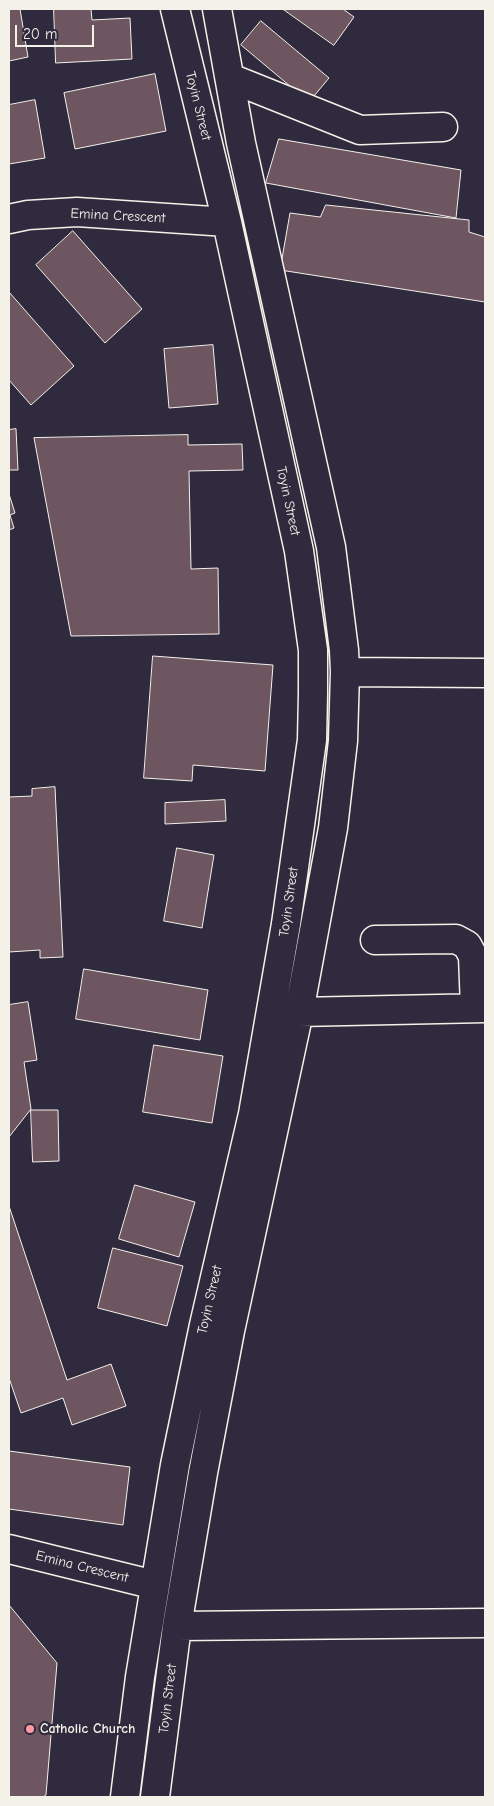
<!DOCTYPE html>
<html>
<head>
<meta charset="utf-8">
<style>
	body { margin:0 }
	#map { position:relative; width:494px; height:1806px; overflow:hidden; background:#2f2a3d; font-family:"Comic Neue",sans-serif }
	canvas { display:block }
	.frame { position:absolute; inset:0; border:10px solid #f4f1e8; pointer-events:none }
	.scale { position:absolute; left:15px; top:25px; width:79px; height:22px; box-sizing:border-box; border:2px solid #f4f1e8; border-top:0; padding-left:6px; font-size:15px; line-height:18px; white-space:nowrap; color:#f4f1e8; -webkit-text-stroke:4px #2f2a3d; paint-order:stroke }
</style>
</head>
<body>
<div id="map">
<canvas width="494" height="1806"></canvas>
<div class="frame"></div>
<div class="scale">20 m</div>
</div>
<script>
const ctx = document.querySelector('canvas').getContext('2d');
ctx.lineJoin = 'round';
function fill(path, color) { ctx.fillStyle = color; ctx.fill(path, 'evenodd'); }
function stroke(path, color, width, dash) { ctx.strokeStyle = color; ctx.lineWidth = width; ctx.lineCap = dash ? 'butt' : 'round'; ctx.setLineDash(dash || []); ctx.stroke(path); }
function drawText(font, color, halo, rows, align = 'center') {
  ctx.font = font + ' "Comic Neue",sans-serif'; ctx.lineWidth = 4.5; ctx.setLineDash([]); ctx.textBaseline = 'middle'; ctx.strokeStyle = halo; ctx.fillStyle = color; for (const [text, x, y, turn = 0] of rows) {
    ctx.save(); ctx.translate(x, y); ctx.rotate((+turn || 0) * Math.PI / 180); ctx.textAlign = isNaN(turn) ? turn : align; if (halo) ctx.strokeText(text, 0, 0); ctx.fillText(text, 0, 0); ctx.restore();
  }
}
const building = new Path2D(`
	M 9,9 L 20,9 L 28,57 L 9,61 Z
	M 54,9 L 91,9 L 92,20 L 130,18 L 132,59 L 56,63 Z
	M 283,9 L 343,9 L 354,17 L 334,45 Z
	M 261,21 L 329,78 L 309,102 L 241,45 Z
	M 155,74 L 166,131 L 75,149 L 64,93 Z
	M 35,100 L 45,158 L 9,164 L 9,105 Z
	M 279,139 L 461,170 L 456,218 L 266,183 Z
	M 326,205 L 469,220 L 469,232 L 485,237 L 485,302 L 280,270 L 290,213 L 320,217 Z
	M 73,231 L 142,309 L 105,343 L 36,265 Z
	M 9,292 L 74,366 L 31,405 L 9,380 Z
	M 213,345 L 218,404 L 169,408 L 164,349 Z
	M 16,429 L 18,470 L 9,470 L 9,430 Z
	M 188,435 L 188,445 L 242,444 L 243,470 L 189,471 L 191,569 L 218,568 L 219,634 L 71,636 L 34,438 Z
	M 9,494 L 15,513 L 10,515 L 14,528 L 9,530 Z
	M 153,656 L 273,665 L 265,771 L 193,765 L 192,781 L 144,778 Z
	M 55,787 L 63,957 L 40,958 L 40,950 L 9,952 L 9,797 L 32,796 L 32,789 Z
	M 225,800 L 226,821 L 165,824 L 165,803 Z
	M 177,848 L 214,855 L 202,928 L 164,921 Z
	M 84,969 L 208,990 L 200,1040 L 76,1019 Z
	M 28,1002 L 37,1060 L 24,1062 L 31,1109 L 9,1137 L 9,1005 Z
	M 154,1045 L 223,1056 L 212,1123 L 143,1112 Z
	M 31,1110 L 58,1110 L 59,1161 L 33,1162 Z
	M 135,1185 L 195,1202 L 179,1257 L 119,1239 Z
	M 9,1206 L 67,1380 L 111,1364 L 126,1406 L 72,1425 L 63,1398 L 21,1413 L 9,1378 Z
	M 113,1248 L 183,1266 L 167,1326 L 98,1308 Z
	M 9,1451 L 130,1467 L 123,1525 L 9,1509 Z
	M 9,1605 L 57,1663 L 46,1795 L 43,1797 L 9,1797 Z`);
fill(building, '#6e5660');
stroke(building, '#f4f1e8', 1);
const minor = new Path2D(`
	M 230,78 L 360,130 L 443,127
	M 9,219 L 28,215 L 77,212 L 227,222
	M 345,672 L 485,673
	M 375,940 L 456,939 L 467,945 L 473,956 L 475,1008
	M 299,1012 L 485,1008
	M 9,1549 L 155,1585
	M 177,1626 L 485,1623
	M 125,1797 L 140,1677 L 175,1465 L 204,1325 L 253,1114 L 286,924 L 312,740 L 313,693 L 313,650 L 299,551 L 227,222 L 175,9
	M 155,1797 L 177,1626 L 203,1473 L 230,1331 L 299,1012 L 333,828 L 343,741 L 345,672 L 344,650 L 331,547 L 241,143 L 217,9`);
stroke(minor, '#f4f1e8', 31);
stroke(minor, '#2f2a3d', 28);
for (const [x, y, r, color] of [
	[30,1729,5,"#ff9aa2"]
]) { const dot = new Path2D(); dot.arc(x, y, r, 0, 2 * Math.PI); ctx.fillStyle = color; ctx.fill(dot); stroke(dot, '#2f2a3d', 2); }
drawText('14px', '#f4f1e8', '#2f2a3d', [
	["Toyin Street",198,106,76],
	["Emina Crescent",118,216,3],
	["Toyin Street",288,501,78],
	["Toyin Street",289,902,-82],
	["Toyin Street",210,1300,-77],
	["Emina Crescent",82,1567,14],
	["Toyin Street",168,1699,-83]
]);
drawText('bold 14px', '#f4f1e8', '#2f2a3d', [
	["Catholic Church",40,1729]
], 'left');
</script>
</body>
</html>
